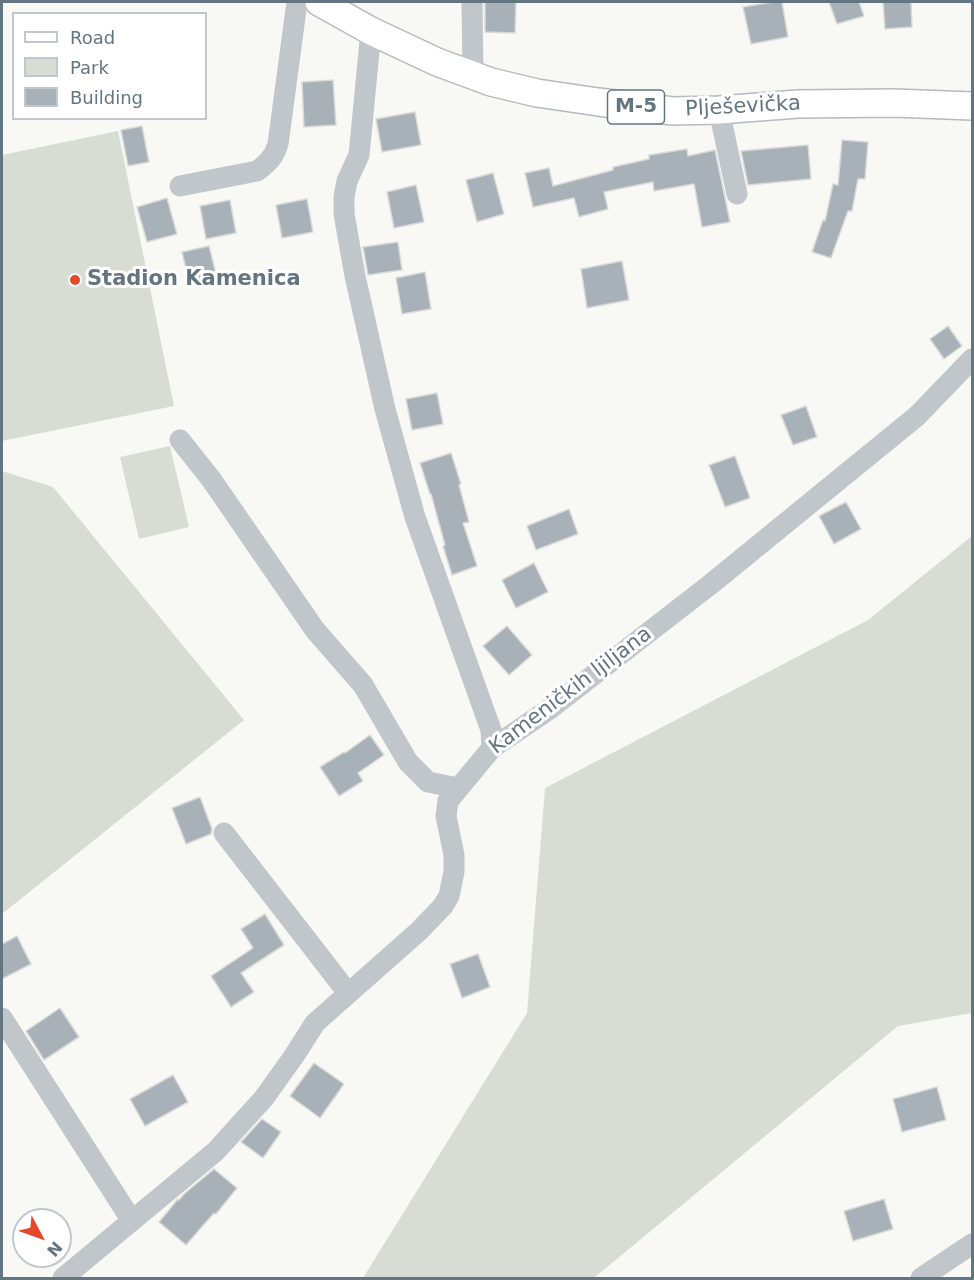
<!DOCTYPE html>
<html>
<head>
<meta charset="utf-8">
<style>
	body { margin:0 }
	#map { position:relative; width:974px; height:1280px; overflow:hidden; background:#f8f8f5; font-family:"DejaVu Sans",sans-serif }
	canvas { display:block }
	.frame { position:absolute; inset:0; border:3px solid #637581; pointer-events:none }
	.legend { position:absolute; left:12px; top:12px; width:195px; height:108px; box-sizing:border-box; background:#fff; border:2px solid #c1c8cd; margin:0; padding:8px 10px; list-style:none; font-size:18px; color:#637581 }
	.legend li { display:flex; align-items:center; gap:12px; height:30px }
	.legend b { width:30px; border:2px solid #c1c8cd }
	.north { position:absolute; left:12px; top:1208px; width:60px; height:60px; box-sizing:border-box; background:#fff; border:2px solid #c1c8cd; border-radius:50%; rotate:131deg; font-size:16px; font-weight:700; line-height:24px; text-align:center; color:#637581 }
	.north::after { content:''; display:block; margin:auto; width:21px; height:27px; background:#e44a29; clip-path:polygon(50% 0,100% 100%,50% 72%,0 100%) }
</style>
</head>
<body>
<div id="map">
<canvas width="974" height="1280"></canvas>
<div class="frame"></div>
<ul class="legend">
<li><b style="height:8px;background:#fff"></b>Road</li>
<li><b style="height:16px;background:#d8ddd4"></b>Park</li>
<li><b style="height:16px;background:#a8b1b7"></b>Building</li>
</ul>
<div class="north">N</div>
</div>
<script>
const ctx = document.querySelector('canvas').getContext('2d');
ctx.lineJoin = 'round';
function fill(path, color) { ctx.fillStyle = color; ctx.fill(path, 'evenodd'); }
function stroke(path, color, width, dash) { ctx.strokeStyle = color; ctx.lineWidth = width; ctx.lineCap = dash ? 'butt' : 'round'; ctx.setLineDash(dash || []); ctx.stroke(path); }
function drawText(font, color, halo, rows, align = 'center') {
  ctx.font = font + ' "DejaVu Sans",sans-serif'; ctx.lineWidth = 6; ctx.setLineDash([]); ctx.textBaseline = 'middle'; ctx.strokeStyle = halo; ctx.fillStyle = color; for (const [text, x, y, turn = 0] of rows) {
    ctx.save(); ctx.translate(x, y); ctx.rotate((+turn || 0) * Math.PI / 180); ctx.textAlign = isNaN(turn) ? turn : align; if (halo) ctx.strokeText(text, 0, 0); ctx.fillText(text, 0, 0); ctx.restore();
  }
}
fill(new Path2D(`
	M 118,131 L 174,406 L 2,441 L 2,155 Z
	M 170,446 L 189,527 L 139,539 L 120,457 Z
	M 2,471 L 53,487 L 244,720 L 2,914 Z
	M 972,536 L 972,1013 L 898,1026 L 594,1278 L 363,1278 L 527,1013 L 545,788 L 868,620 Z`), '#d8ddd4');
const building = new Path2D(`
	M 485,2 L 516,2 L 515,33 L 485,32 Z
	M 773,2 L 782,2 L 788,37 L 751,44 L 743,7 Z
	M 829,2 L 859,2 L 864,16 L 837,24 Z
	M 883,2 L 911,2 L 912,27 L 885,29 Z
	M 333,80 L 336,125 L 304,127 L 302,82 Z
	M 415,112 L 421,145 L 382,152 L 376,119 Z
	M 142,126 L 149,162 L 128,166 L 121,130 Z
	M 842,140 L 868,142 L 865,179 L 858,179 L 852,211 L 848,211 L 831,258 L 812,252 L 823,220 L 825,221 L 833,184 L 838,185 Z
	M 808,145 L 811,179 L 748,185 L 741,151 Z
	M 687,149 L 688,156 L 715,150 L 730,222 L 702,227 L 694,184 L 654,191 L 653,182 L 604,192 L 608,209 L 579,217 L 574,198 L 533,207 L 525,173 L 549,168 L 553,186 L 613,170 L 613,167 L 649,159 L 649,155 Z
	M 493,173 L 504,214 L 477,222 L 466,180 Z
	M 416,185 L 424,222 L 394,228 L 387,192 Z
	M 167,198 L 177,234 L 147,242 L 137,207 Z
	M 307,199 L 313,232 L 282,238 L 276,205 Z
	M 230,200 L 236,233 L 206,239 L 200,206 Z
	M 398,242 L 402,270 L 368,275 L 363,247 Z
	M 209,246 L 216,274 L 189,281 L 182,252 Z
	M 622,261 L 629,300 L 587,308 L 581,269 Z
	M 425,272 L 431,309 L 402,314 L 396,278 Z
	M 948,326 L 962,346 L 944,359 L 930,339 Z
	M 437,393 L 443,424 L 412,430 L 406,399 Z
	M 806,406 L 817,437 L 793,445 L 781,415 Z
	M 451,453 L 461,484 L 459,485 L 469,522 L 463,523 L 477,566 L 452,575 L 443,546 L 445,545 L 431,494 L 430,494 L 420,463 Z
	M 735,456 L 750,498 L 725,507 L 709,465 Z
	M 846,502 L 861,529 L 834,544 L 819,516 Z
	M 569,509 L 578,534 L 536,550 L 527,526 Z
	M 534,563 L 548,592 L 516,608 L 502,580 Z
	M 507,626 L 532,655 L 509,675 L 483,646 Z
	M 370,735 L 384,755 L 358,773 L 363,781 L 339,796 L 320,767 L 344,752 L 345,753 Z
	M 200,797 L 212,829 L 211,834 L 186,844 L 172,808 Z
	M 265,914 L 284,945 L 241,973 L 254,992 L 231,1007 L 211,976 L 253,948 L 241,929 Z
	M 17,936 L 31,964 L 2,979 L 2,944 Z
	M 478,954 L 490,987 L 462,998 L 450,964 Z
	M 60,1008 L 79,1037 L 44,1060 L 26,1031 Z
	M 314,1063 L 344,1084 L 320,1118 L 290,1096 Z
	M 173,1075 L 188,1102 L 145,1126 L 130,1099 Z
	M 937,1087 L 946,1120 L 902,1132 L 893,1099 Z
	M 262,1119 L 281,1132 L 263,1158 L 241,1142 Z
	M 214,1169 L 237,1188 L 216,1214 L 214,1213 L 186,1245 L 159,1222 L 178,1199 L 179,1200 L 184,1194 Z
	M 884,1199 L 893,1229 L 853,1241 L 844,1211 Z`);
fill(building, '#a8b1b7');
stroke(building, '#dadad8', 1.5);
const major = new Path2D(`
	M 319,2 L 371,31 L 437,62 L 491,82 L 537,93 L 598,102 L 673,111 L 719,110 L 798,104 L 894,103 L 972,106`);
stroke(major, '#b5babe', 30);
stroke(new Path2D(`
	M 472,2 L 473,75
	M 371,31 L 359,155 L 347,181 L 344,197 L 344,214 L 355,276 L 385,409 L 415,517 L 491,730 L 492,748
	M 719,110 L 737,194
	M 180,186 L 257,171 C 268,163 274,157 278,144 L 297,2
	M 180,440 L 211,479 L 315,630 L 363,685 L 408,762 L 428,782 L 458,788
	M 224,833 L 348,993
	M 2,1018 L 132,1221
	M 63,1278 L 216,1151 L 264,1098 L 294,1056 L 315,1023 L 419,931 L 443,906 L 449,896 L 454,872 L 454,855 L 446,816 L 448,801 L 492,748 L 551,708 L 711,584 L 917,416 L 972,359
	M 921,1278 L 972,1244`), '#c1c6ca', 21);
stroke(major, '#fff', 27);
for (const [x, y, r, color] of [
	[75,280,6,"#e44a29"]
]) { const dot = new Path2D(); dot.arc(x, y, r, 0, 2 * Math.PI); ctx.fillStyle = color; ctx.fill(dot); stroke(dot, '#fff', 2); }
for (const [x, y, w] of [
	[636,107,57]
]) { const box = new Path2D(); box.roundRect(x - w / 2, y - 17, w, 34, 4.5); ctx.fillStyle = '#fff'; ctx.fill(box); stroke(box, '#637581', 1.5); }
drawText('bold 20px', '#637581', null, [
	["M-5",636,107]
]);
drawText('21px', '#637581', '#fff', [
	["Plješevička",743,107,-3],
	["Kameničkih ljiljana",571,691,-37]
]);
drawText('bold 21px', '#637581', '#fff', [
	["Stadion Kamenica",87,280]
], 'left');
</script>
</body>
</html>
